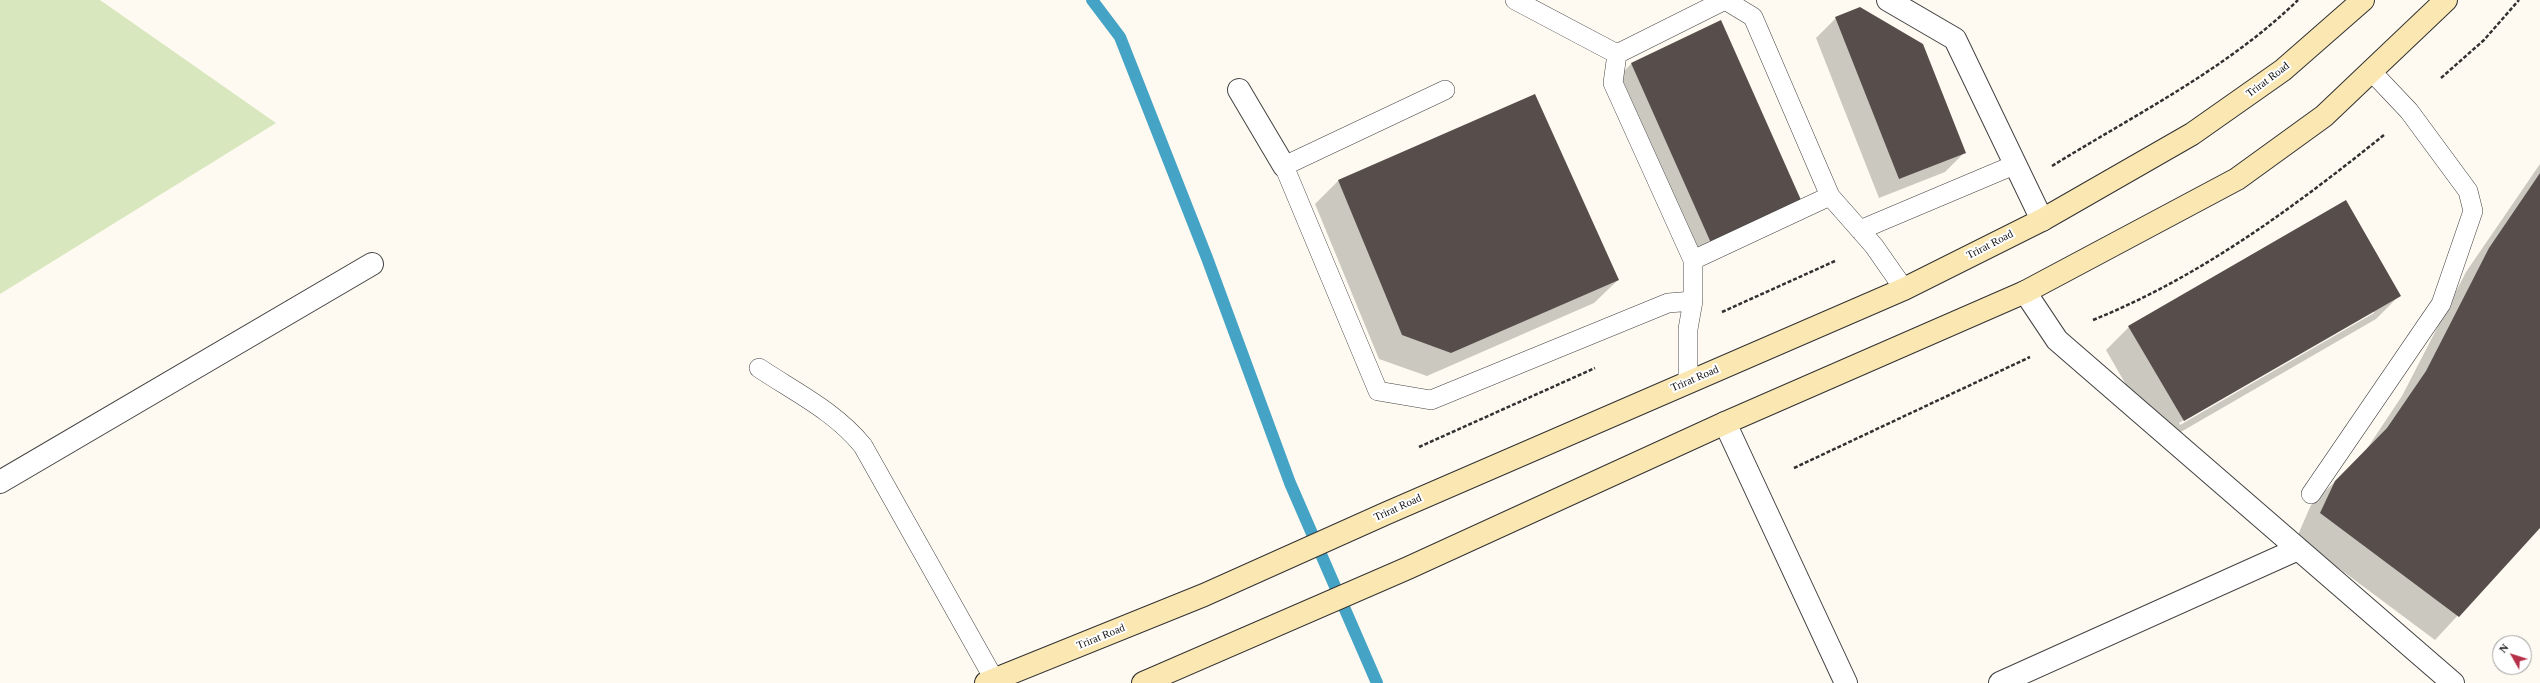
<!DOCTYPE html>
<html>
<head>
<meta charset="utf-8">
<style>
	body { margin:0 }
	#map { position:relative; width:2540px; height:683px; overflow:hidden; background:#fefaf1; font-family:Georgia,serif }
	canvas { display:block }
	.north { position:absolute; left:2492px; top:635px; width:40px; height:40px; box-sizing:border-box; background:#fff; border:1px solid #9f9f9f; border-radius:50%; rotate:309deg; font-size:11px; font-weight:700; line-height:16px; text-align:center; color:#0f0f0f }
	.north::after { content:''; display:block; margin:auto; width:14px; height:18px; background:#b62f49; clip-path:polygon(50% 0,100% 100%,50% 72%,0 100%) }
</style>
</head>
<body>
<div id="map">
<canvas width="2540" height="683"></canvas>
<div class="north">N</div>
</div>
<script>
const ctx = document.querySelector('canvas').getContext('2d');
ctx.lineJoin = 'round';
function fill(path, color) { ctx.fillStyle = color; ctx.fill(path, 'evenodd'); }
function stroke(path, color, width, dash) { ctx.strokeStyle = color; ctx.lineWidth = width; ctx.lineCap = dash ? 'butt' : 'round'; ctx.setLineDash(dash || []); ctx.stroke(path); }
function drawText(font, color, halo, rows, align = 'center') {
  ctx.font = font + ' Georgia,serif'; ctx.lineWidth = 4; ctx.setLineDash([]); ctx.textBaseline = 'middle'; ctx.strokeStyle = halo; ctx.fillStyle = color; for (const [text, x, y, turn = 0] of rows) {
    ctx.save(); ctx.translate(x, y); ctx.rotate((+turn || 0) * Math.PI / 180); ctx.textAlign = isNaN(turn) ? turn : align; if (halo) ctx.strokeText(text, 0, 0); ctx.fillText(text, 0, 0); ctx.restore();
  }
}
fill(new Path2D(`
	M 0,0 L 100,0 L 276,123 L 0,294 Z`), '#d8e7bd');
fill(new Path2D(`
	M 1836,18 L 1964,153 L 1945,172 L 1879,198 L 1816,38 Z
	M 1632,63 L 1800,200 L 1691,262 L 1612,83 Z
	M 2540,164 L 2540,527 L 2435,640 L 2297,537 L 2311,505 L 2364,453 L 2402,396 L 2466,272 Z
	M 1338,181 L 1618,280 L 1594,303 L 1427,376 L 1379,359 L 1315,204 Z
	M 2400,295 L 2376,319 L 2160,444 L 2106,350 L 2129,327 ZM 2374,310 L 2374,313 L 2180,425 L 2179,423 Z`), '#0003');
stroke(new Path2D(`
	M 1092,0 L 1120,37 L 1207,258 L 1290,483 L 1377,683`), '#45a4c5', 12);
fill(new Path2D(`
	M 1860,7 L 1923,44 L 1966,153 L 1899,179 L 1835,17 Z
	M 1721,20 L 1801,200 L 1711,243 L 1631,63 Z
	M 1535,94 L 1619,280 L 1451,353 L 1402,335 L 1338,180 Z
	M 2540,173 L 2540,528 L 2459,617 L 2320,513 L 2335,481 L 2387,428 L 2426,371 L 2489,248 Z
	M 2346,200 L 2401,296 L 2184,421 L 2128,326 Z`), '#574e4c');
const service = new Path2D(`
	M 1515,0 L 1617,54
	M 1445,90 L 1284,166 L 1378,391 L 1431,400 L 1668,303 L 1693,301
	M 1860,230 L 2014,165
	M 1693,260 L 1830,196
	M 759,368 C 795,392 836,412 863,446 L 994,679
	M 1688,383 L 1688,329 L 1693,301 L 1693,260 L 1613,83 L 1617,54 L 1725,0 L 1753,17 L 1830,196 L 1874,246 L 1904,289
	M 2311,494 L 2441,304 L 2473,211 L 2468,191 L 2409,111 L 2372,72`);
const minor = new Path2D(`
	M 1888,0 L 1955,39 L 2042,220
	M 1239,90 L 1284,166
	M 2025,292 L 2057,340 L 2453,683
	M 1725,423 L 1846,683
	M 0,482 L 372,264
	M 2000,683 L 2298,549`);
const secondary = new Path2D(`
	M 986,683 L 1204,595 L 1387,513 L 1904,289 L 2042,220 L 2192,134 L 2283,70 L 2363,0
	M 1143,683 L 1408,568 L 1725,423 L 2025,292 L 2237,179 L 2324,116 L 2446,0`);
stroke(service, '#424242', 20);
stroke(minor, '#424242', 24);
stroke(secondary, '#313131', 24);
stroke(new Path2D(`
	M 2441,78 L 2484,40 L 2519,0
	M 2052,166 C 2136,114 2227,69 2298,0
	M 1722,312 L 1835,261
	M 2093,320 C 2202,276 2294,207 2384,135
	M 1419,447 L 1595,368
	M 1794,468 L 2030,357`), '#313131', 2.5, [4, 2]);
stroke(service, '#fff', 19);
stroke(minor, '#fff', 22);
stroke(secondary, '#fae7b1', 22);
drawText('11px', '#0f0f0f', '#fff', [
	["Trirat Road",2268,80,-37],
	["Trirat Road",1990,245,-27],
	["Trirat Road",1695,379,-23],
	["Trirat Road",1398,508,-24],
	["Trirat Road",1101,637,-22]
]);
</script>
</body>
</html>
